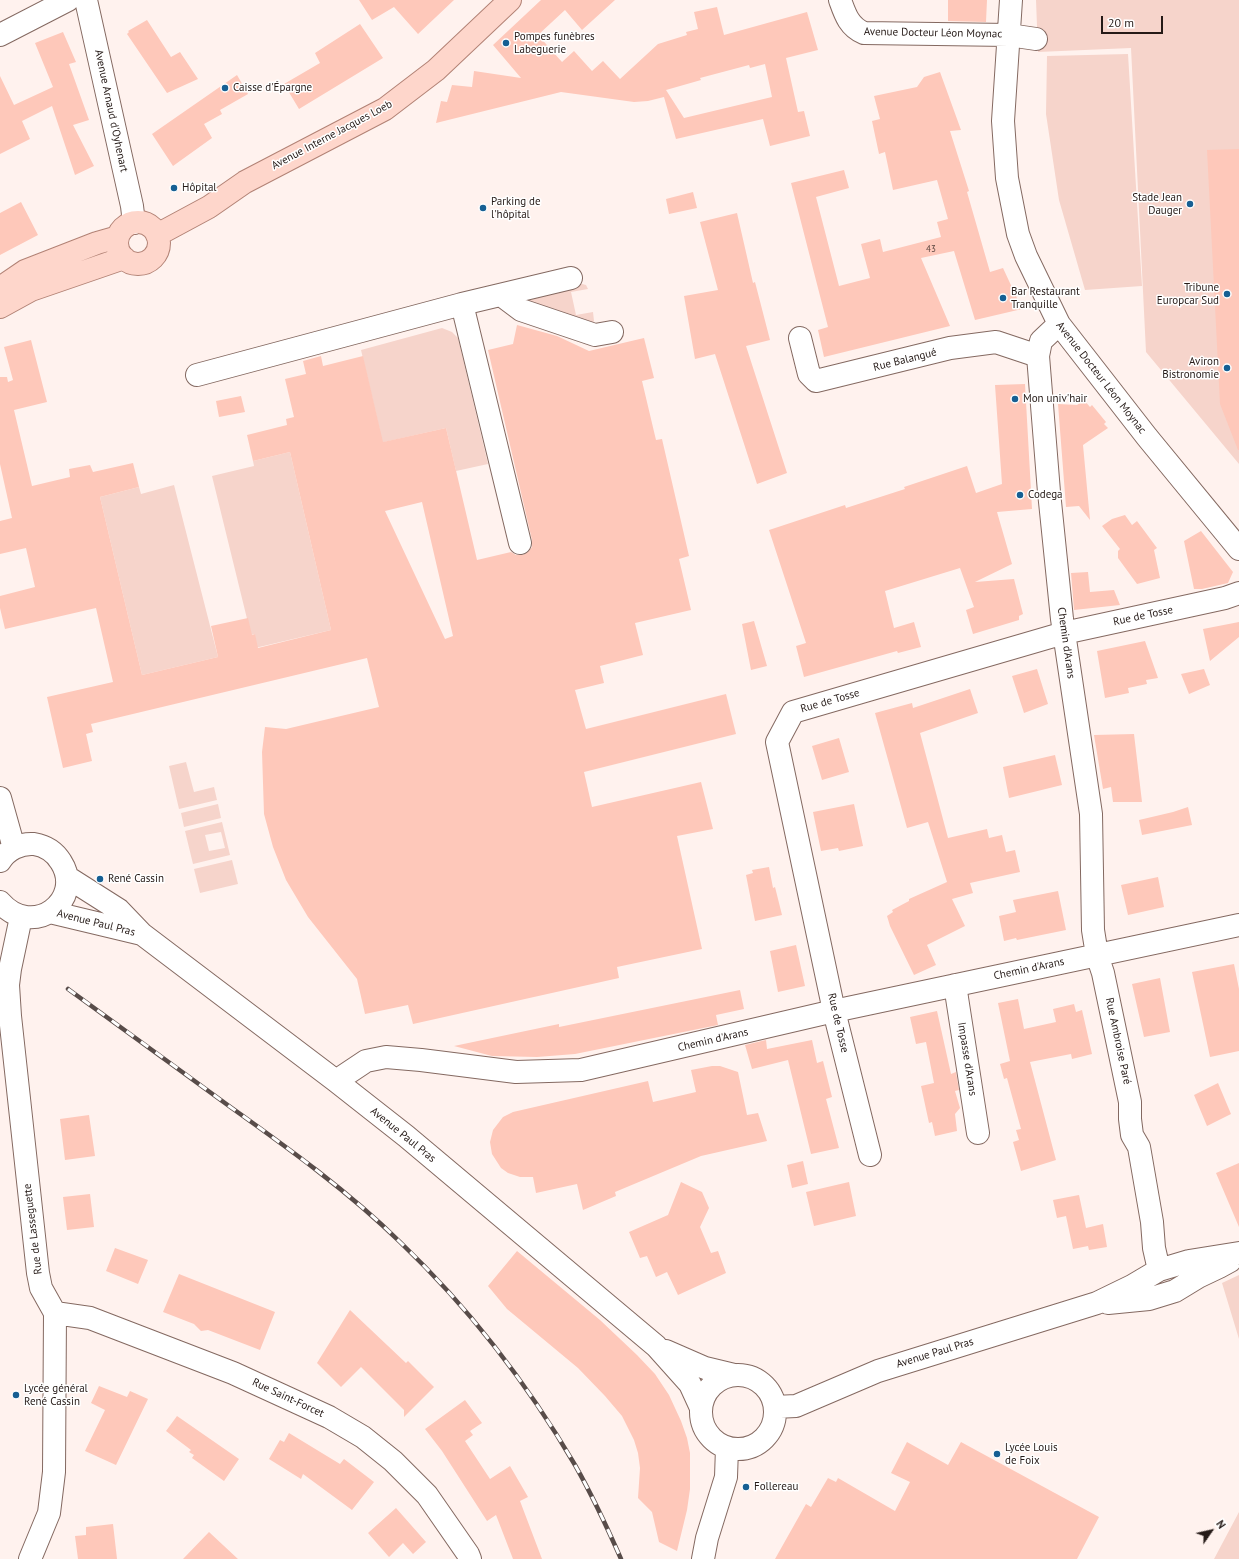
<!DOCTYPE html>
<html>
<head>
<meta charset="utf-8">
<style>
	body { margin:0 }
	#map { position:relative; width:1239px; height:1559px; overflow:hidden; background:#fff2ee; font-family:"PT Sans",sans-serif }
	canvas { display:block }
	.north { position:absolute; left:1191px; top:1511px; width:40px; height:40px; -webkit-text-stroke:3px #fff; paint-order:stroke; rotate:56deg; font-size:11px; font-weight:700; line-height:16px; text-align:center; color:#251a17 }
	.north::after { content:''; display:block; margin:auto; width:14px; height:18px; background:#251a17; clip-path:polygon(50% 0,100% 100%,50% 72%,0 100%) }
	.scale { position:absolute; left:1101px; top:16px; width:62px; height:18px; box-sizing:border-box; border:2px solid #251a17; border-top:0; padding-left:5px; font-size:12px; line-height:14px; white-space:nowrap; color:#251a17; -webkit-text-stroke:3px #fff; paint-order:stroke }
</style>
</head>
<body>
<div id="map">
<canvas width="1239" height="1559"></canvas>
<div class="north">N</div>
<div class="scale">20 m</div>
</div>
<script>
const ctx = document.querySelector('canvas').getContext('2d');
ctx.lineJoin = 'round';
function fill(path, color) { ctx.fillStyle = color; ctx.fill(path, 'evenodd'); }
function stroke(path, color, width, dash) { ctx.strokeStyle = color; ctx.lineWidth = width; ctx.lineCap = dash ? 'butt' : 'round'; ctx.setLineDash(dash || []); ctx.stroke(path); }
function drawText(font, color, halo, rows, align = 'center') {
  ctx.font = font + ' "PT Sans",sans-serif'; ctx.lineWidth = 3; ctx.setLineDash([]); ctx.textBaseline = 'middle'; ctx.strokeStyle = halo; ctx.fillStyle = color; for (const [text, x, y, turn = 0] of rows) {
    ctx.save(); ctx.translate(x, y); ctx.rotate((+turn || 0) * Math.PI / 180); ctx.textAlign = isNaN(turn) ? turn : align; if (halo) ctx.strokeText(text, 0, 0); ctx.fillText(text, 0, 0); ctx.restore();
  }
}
fill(new Path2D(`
	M 1036,0 L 1239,0 L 1239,464 L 1146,352 L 1131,48 L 1038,52 Z
	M 1128,54 L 1142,286 L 1085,290 L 1059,200 L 1046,114 L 1047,56 Z
	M 582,284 L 586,285 L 588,289 L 571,292 L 576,315 L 593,312 L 594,321 L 592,324 L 525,305 L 527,296 L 531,294 Z
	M 442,328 L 452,332 L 458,338 L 488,464 L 456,471 L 446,428 L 380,443 L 380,431 L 361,350 Z
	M 290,452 L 331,630 L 255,648 L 255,634 L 251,635 L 212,476 L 254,466 L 253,461 Z
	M 174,485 L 218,657 L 142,675 L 100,497 L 139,487 L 141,494 Z
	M 186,762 L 194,792 L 214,787 L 217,800 L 179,809 L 169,766 Z
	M 218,804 L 221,818 L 184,827 L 181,813 Z
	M 222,822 L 230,855 L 193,864 L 185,831 ZM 221,832 L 225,848 L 209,851 L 205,835 Z
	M 232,860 L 238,884 L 200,893 L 194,869 Z
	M 1239,1275 L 1239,1339 L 1222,1283 Z
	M 1239,1512 L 1239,1559 L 1214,1559 Z`), '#f6d4cb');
fill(new Path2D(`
	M 359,0 L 454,0 L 418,34 L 394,7 L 372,20 Z
	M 541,0 L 615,0 L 582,30 L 565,10 L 538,35 L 562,62 L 574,51 L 592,71 L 603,61 L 620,79 L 658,44 L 687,35 L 686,32 L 698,29 L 694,12 L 717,7 L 724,35 L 807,12 L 818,50 L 786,58 L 798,112 L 804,111 L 810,136 L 770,146 L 763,119 L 676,139 L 664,97 L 648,101 L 634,102 L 561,92 L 436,123 L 441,101 L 447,102 L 452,85 L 472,87 L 474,71 L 521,78 L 493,45 ZM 765,64 L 772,97 L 684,118 L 666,90 L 701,80 L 700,78 L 749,65 L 750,68 Z
	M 948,0 L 987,0 L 986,22 L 948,21 Z
	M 147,20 L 171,57 L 180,52 L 198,79 L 167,93 L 127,34 L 129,32 L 128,31 Z
	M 360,24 L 383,58 L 299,109 L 284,84 L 320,63 L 315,53 Z
	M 63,32 L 76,62 L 69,64 L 89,120 L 73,125 L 94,166 L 75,175 L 52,106 L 22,121 L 30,139 L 0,154 L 0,76 L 14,105 L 53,87 L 35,43 Z
	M 940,72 L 961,130 L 950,131 L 969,191 L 967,192 L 990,272 L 1003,268 L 1022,309 L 975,320 L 954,251 L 921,258 L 950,326 L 824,357 L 818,330 L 828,327 L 791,183 L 844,170 L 849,188 L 816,197 L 839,286 L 870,278 L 861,244 L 880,239 L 883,252 L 941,237 L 937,222 L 948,219 L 937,180 L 893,190 L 885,152 L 879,154 L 872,121 L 880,119 L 874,96 L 917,87 L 924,77 Z
	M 237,75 L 248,94 L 220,110 L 222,114 L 204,124 L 212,138 L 173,166 L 152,134 Z
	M 1239,149 L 1239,450 L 1238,450 L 1220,404 L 1207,150 Z
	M 693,192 L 697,208 L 669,214 L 666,199 Z
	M 21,202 L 38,235 L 0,255 L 0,213 Z
	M 737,213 L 753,283 L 755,282 L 770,340 L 746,346 L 787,473 L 757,484 L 715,354 L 695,359 L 684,296 L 718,290 L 700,222 Z
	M 517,325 L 557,336 L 589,351 L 644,338 L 654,378 L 642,381 L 656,440 L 662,439 L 689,556 L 679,559 L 691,610 L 635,623 L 643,655 L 600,666 L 604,683 L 575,690 L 586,729 L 726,694 L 736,734 L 584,772 L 592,807 L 701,782 L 713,829 L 677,836 L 702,949 L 617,967 L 619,978 L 413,1024 L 408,1005 L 365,1014 L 357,979 L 308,917 L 286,880 L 273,847 L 264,814 L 262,752 L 265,727 L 286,729 L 379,707 L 367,658 L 91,724 L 93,732 L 86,734 L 92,761 L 63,768 L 47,697 L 113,682 L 96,608 L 5,629 L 0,608 L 0,596 L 35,587 L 26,548 L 0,554 L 0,521 L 12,518 L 0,464 L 0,377 L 7,377 L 8,382 L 13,380 L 4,347 L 31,340 L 47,402 L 14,410 L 32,486 L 70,477 L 69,469 L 90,465 L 93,472 L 133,463 L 139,487 L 100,497 L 142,675 L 218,657 L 211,626 L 248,618 L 252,635 L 255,634 L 258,648 L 331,630 L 290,452 L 253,461 L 247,435 L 287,425 L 286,419 L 294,417 L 285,379 L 306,374 L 303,361 L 321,356 L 323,366 L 363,356 L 383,442 L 446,428 L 477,560 L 511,552 L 516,555 L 523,555 L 528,552 L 532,547 L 532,540 L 488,350 L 513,344 ZM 422,502 L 453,636 L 445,639 L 385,511 Z
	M 1025,384 L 1032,509 L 997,512 L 1012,564 L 975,582 L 1014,579 L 1023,614 L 1019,616 L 1019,620 L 973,634 L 966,610 L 974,607 L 960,568 L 885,591 L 894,628 L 914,622 L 921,647 L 898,653 L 897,651 L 804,677 L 796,646 L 806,643 L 769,530 L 845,505 L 846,508 L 905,489 L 904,487 L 967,466 L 976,493 L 1002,484 L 995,385 Z
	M 241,396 L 245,412 L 219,417 L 216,401 Z
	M 1084,400 L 1090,407 L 1092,405 L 1106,422 L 1104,424 L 1108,428 L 1083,445 L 1090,520 L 1079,506 L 1066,507 L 1058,404 L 1077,405 Z
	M 1125,515 L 1132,525 L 1137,521 L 1157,548 L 1154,550 L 1160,578 L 1137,584 L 1118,558 L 1118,551 L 1120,549 L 1102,526 L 1112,519 Z
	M 1201,531 L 1233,572 L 1228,583 L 1202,589 L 1194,589 L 1184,541 Z
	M 1088,572 L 1090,592 L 1114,590 L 1120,605 L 1074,610 L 1071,573 Z
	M 754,621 L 767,666 L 751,670 L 742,624 Z
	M 1239,622 L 1239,637 L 1210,661 L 1203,629 Z
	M 1145,641 L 1158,678 L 1146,680 L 1147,684 L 1128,688 L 1129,693 L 1105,698 L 1097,651 Z
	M 1037,669 L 1048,704 L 1024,713 L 1012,676 Z
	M 1204,669 L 1210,685 L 1189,694 L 1181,674 Z
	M 970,689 L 978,713 L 920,733 L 948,838 L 987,829 L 989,838 L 1002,835 L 1006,852 L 1015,850 L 1020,872 L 970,883 L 973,893 L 952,899 L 965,926 L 927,945 L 936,965 L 914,975 L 890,926 L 887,916 L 893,912 L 892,910 L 909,901 L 909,899 L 947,882 L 928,822 L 907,828 L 875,713 L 912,703 L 913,708 Z
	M 1134,734 L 1142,802 L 1113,802 L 1111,787 L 1103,789 L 1094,735 Z
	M 839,738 L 849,772 L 822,780 L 812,746 Z
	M 1055,755 L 1062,785 L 1009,798 L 1003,767 Z
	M 854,804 L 863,846 L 839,851 L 838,848 L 821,851 L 813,812 Z
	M 1188,807 L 1192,825 L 1142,835 L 1139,820 L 1173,812 Z
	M 769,867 L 773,888 L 775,887 L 782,915 L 755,921 L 746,875 L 753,873 L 752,870 Z
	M 1158,877 L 1164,907 L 1128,915 L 1121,885 Z
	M 1058,891 L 1066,930 L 1017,940 L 1016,938 L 1004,941 L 999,916 L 1016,912 L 1013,900 Z
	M 796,945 L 805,986 L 778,992 L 770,951 Z
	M 1234,964 L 1239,989 L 1239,1051 L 1210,1057 L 1192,972 Z
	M 1160,978 L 1170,1032 L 1144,1037 L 1132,984 Z
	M 740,990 L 744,1009 L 716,1015 L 718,1025 L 575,1054 L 537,1057 L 492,1056 L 454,1046 L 559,1024 L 559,1027 Z
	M 1018,999 L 1024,1029 L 1056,1022 L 1053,1009 L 1074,1004 L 1076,1012 L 1082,1010 L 1092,1054 L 1072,1059 L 1071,1054 L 1030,1062 L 1056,1160 L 1021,1171 L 1013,1142 L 1019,1140 L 1016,1130 L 1021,1129 L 1007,1078 L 1004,1079 L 1000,1064 L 1010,1061 L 998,1003 Z
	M 937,1011 L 951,1074 L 956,1072 L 959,1090 L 955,1091 L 960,1108 L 955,1114 L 957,1131 L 935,1136 L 932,1122 L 929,1123 L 921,1086 L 934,1083 L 926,1042 L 916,1044 L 910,1017 Z
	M 766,1040 L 767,1049 L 812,1040 L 817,1063 L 823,1061 L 832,1097 L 826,1099 L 839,1148 L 811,1154 L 788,1060 L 752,1069 L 745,1045 Z
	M 712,1066 L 720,1066 L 738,1072 L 747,1115 L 758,1113 L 767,1141 L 701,1156 L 615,1192 L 616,1196 L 583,1210 L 577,1184 L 536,1193 L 533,1177 L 520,1177 L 508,1173 L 501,1168 L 492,1154 L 490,1142 L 493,1130 L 503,1117 L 513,1112 L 648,1081 L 653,1102 L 696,1092 L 691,1070 Z
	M 1218,1083 L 1231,1114 L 1207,1126 L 1194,1095 Z
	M 89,1115 L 95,1156 L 65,1160 L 60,1119 Z
	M 803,1161 L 808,1184 L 792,1188 L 787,1165 Z
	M 1239,1163 L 1239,1227 L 1216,1173 Z
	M 681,1182 L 702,1192 L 709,1208 L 700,1227 L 711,1253 L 718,1251 L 726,1273 L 678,1295 L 667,1272 L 656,1277 L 647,1256 L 640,1258 L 629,1232 L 668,1215 Z
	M 849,1182 L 856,1216 L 814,1226 L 806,1192 Z
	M 90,1194 L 94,1227 L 67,1230 L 63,1197 Z
	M 1079,1195 L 1086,1228 L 1103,1224 L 1107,1247 L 1089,1250 L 1088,1246 L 1073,1249 L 1066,1216 L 1057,1218 L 1053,1200 Z
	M 115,1248 L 148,1260 L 138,1284 L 106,1271 Z
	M 517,1251 L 600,1320 L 637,1355 L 655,1374 L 669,1395 L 681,1421 L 687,1438 L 690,1453 L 690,1489 L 687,1510 L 677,1551 L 659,1542 L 652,1512 L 638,1498 L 640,1468 L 638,1453 L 634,1440 L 622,1416 L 605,1396 L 578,1368 L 507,1309 L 488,1286 Z
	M 179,1274 L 275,1312 L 260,1350 L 208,1330 L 201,1331 L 194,1324 L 163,1312 Z
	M 350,1310 L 406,1363 L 408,1361 L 434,1387 L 404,1417 L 404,1410 L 361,1367 L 341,1387 L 317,1363 Z
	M 99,1386 L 127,1397 L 130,1391 L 148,1399 L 116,1465 L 85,1451 L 105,1410 L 91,1403 Z
	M 465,1400 L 482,1423 L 470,1431 L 473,1435 L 465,1441 L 490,1479 L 510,1466 L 528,1497 L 520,1501 L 542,1559 L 513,1559 L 496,1515 L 487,1521 L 442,1451 L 425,1429 Z
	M 177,1416 L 239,1459 L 224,1481 L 192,1458 L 194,1455 L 189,1452 L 191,1450 L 166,1431 Z
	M 289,1433 L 340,1464 L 344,1459 L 374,1482 L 352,1510 L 303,1474 L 301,1479 L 269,1459 L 280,1440 L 284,1442 Z
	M 907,1442 L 948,1465 L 961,1442 L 1099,1517 L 1077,1559 L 775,1559 L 806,1504 L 811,1507 L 828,1478 L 836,1482 L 838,1478 L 895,1511 L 910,1482 L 891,1473 Z
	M 396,1508 L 426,1542 L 413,1554 L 403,1543 L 389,1557 L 368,1533 Z
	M 113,1524 L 117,1559 L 78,1559 L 75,1536 L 86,1535 L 86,1527 Z
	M 209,1532 L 238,1559 L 183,1559 Z`), '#fec8ba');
const minor = new Path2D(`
	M 86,0 L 132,206 L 134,223
	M 840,0 C 845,14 849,27 864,33 L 1009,35 L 1036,39
	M 1011,0 L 1003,121 L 1007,178 L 1018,234 L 1026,256 L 1059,324 L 1147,437 L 1239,549
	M 0,35 L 68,0
	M 501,295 L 521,310 L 595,335 L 612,332
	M 462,304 L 520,543
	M 1059,324 L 1041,341 L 1038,356 L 1049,492 L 1062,619 L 1091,814 L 1093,930 L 1097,955 L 1103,973 L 1130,1102 L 1130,1119 L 1132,1135 L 1139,1147 L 1152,1222 L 1154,1248 L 1159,1270
	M 800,338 L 809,374 L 816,381 L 950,348 L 996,342 L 1038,356
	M 197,375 L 462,304 L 571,278
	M 0,798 L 14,848
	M 0,861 C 7,850 20,843 34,844 C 46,846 55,852 61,862 C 85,900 33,940 0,902
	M 67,877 L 119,910 L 142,934 L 336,1081 L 406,1136 L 656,1346 L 690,1384 L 701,1408
	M 50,912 L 142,934
	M 21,917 L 10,969 L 8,985 L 10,1016 L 38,1273 L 41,1288 L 55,1313 L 54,1472 L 49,1513 L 30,1559
	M 955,985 L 978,1133
	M 336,1081 L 366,1061 L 386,1057 L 421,1060 L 516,1072 L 581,1070 L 834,1011 L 1239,925
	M 870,1155 L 834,1011 L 777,742 L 793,712 L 1064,633 L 1225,598 L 1239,593
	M 1108,1303 L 1149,1299 L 1175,1291 L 1198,1277 L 1219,1267 L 1230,1261
	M 55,1313 L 90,1318 L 233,1373 L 329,1417 L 363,1437 L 393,1461 L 427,1495 L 468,1554 L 470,1559
	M 666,1351 L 705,1368 L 734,1375
	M701 1412a37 37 0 1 1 74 0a37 37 0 1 1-74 0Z
	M 775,1407 L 796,1406 L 878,1371 L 1097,1303 L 1132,1286 L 1159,1270 L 1189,1261 L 1239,1253
	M 703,1559 L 707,1538 L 726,1477 L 727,1448`);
const major = new Path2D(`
	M117 243a21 21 0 1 1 42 0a21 21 0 1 1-42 0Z
	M 157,235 L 209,207 L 245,182 L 385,109 L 436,70 L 510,0
	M 0,288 L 25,271 L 97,243 L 118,237
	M 0,307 L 31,290 L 124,258`);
stroke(minor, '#846961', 24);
stroke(major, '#b28275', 24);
stroke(minor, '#fff', 22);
stroke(major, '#fed6cb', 22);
const rail = new Path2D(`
	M 68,989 C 122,1028 176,1067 229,1106 C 288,1148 348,1191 400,1242 C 468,1307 527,1383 575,1465 C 592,1495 607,1527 621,1559`);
stroke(rail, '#584c49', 4.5);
stroke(rail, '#fff', 3, [9]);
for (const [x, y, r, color] of [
	[506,43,4,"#165f93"],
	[225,88,4,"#165f93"],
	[174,188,4,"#165f93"],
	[1190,204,4,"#165f93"],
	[483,208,4,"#165f93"],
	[1227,294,4,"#165f93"],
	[1003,298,4,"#165f93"],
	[1227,368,4,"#165f93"],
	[1015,399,4,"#165f93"],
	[1020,495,4,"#165f93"],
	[100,879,4,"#165f93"],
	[16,1395,4,"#165f93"],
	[997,1454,4,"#165f93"],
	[746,1487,4,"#165f93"]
]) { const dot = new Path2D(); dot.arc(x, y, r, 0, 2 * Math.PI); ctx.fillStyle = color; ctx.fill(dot); stroke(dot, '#fff', 1.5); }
drawText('9px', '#5b4640', null, [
	["43",931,249]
]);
drawText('11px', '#251a17', '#fff', [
	["Avenue Docteur Léon Moynac",933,33,1],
	["Avenue Arnaud d'Oyhenart",111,111,78],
	["Avenue Interne Jacques Loeb",332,135,-28],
	["Rue Balangué",905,360,-14],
	["Avenue Docteur Léon Moynac",1101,378,52],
	["Rue de Tosse",1143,616,-12],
	["Chemin d'Arans",1066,643,82],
	["Rue de Tosse",830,701,-16],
	["Avenue Paul Pras",96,923,14],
	["Chemin d'Arans",1029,969,-12],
	["Rue de Tosse",838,1023,77],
	["Chemin d'Arans",713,1040,-13],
	["Rue Ambroise Paré",1118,1041,78],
	["Impasse d'Arans",967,1059,81],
	["Avenue Paul Pras",403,1135,39],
	["Rue de Lasseguette",33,1229,-97],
	["Avenue Paul Pras",935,1353,-17],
	["Rue Saint-Forcet",288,1398,25]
]);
drawText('11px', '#251a17', '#fff', [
	["Pompes funèbres",514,37],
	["Labeguerie",514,50],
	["Caisse d'Épargne",233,88],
	["Hôpital",182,188],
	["Stade Jean",1182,198,"right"],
	["Dauger",1182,211,"right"],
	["Parking de",491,202],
	["l'hôpital",491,215],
	["Tribune",1219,288,"right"],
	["Europcar Sud",1219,301,"right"],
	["Bar Restaurant",1011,292],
	["Tranquille",1011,305],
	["Aviron",1219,362,"right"],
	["Bistronomie",1219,375,"right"],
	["Mon univ'hair",1023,399],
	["Codega",1028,495],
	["René Cassin",108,879],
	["Lycée général",24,1389],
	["René Cassin",24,1402],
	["Lycée Louis",1005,1448],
	["de Foix",1005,1461],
	["Follereau",754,1487]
], 'left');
</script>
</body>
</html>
